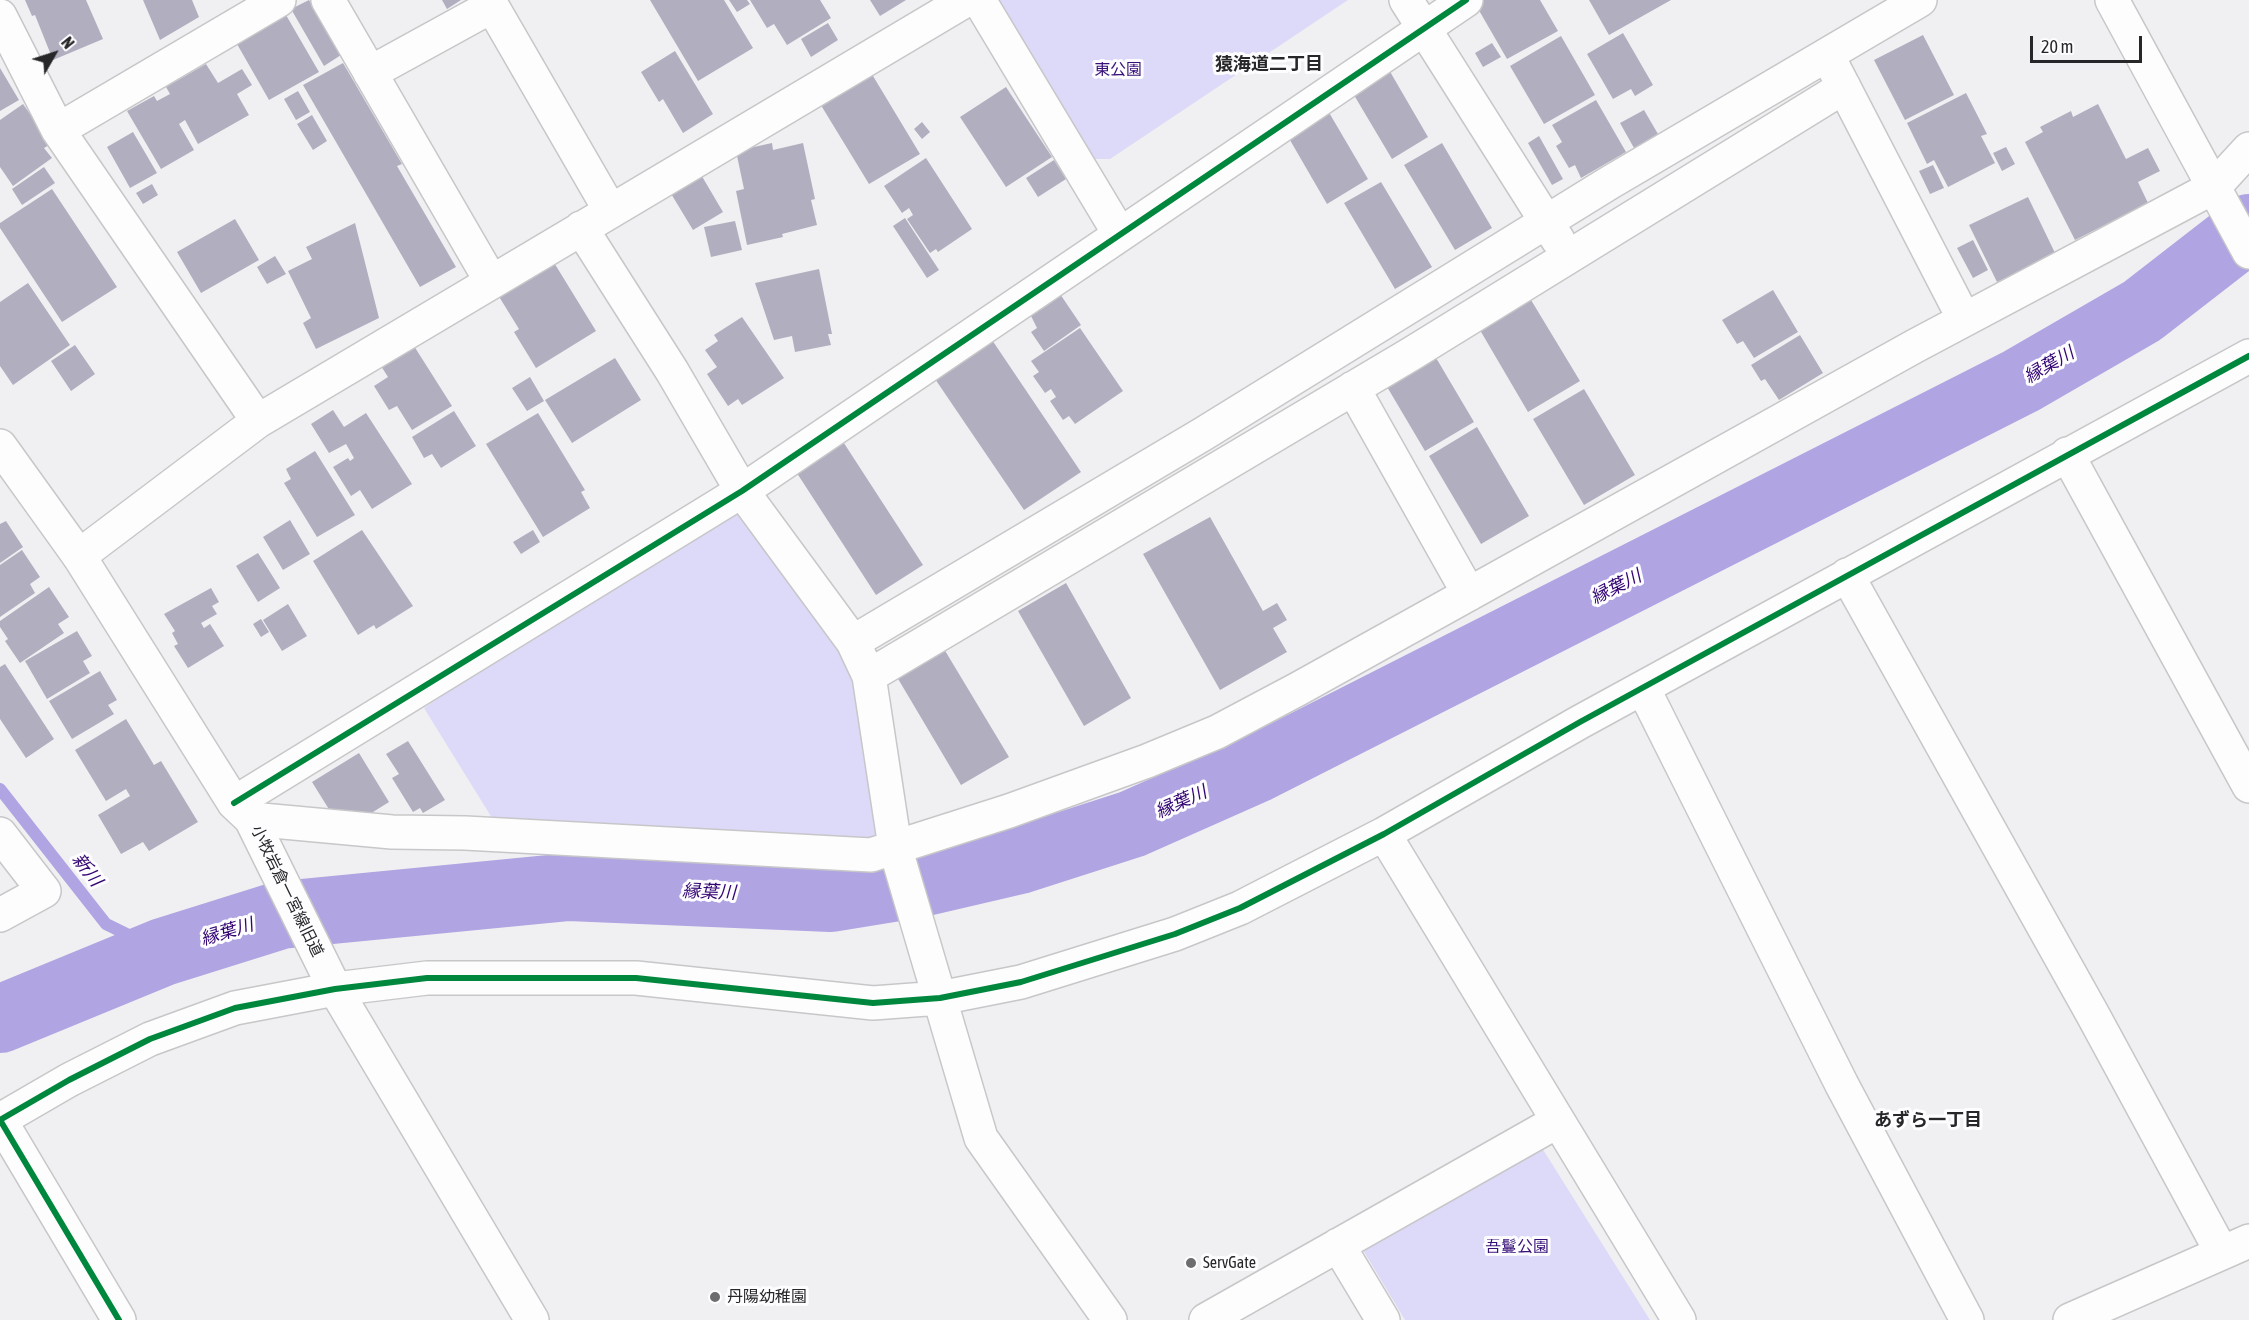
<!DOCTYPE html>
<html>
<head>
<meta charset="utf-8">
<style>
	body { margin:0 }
	#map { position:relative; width:2249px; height:1320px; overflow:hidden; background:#f0f0f2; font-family:"Asap Condensed",sans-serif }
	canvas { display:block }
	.north { position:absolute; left:24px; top:24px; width:60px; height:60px; -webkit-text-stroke:4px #fdfdff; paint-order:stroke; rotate:51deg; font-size:16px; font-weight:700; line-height:24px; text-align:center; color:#272729 }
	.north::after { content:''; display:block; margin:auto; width:21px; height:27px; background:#272729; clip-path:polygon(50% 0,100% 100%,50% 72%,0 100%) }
	.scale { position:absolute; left:2030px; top:36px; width:112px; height:27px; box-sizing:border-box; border:3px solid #272729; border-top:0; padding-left:8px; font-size:18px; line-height:21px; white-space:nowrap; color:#272729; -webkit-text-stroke:4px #fdfdff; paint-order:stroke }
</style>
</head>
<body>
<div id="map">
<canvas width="2249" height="1320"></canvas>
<div class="north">N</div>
<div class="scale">20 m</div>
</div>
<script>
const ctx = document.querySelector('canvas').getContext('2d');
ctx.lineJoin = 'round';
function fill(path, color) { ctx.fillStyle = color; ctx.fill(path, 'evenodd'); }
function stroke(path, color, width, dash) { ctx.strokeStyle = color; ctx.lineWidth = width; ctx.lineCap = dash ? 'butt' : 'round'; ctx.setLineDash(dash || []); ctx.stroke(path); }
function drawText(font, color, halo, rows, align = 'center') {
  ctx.font = font + ' "Asap Condensed","Noto Sans JP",sans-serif'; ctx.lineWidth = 6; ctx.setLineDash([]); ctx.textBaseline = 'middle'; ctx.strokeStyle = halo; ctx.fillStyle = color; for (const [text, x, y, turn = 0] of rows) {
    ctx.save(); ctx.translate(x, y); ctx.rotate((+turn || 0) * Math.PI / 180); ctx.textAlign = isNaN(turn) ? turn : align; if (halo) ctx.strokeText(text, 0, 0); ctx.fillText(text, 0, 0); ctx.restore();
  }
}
fill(new Path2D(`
	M 995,0 L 1348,0 L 1110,159 L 1093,159 Z
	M 733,494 L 851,670 L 877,840 L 492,818 L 424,708 Z
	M 1542,1148 L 1650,1320 L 1405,1320 L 1363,1250 Z`), '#ddd9f8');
stroke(new Path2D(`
	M 0,789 L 106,924 L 163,952`), '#b0a4e2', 12);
stroke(new Path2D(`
	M 0,1019 L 163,952 L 281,915 L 569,887 L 831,898 L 917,884 L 1020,860 L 1132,824 L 1256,769 L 2021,381 L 2142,311 L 2249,228`), '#b0a4e2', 68);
fill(new Path2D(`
	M 25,0 L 86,0 L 103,39 L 53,60 L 35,15 L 32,16 Z
	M 143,0 L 192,0 L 199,17 L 160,40 Z
	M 309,0 L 341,55 L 324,66 L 291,9 Z
	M 442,0 L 461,0 L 447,9 Z
	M 650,0 L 724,0 L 753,48 L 698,81 Z
	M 729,0 L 747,0 L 750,4 L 737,12 Z
	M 750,0 L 820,0 L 831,18 L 787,45 L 774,24 L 767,28 Z
	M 870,0 L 906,0 L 880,16 Z
	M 1473,0 L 1540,0 L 1558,31 L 1507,59 Z
	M 1589,0 L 1671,0 L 1609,35 Z
	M 286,15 L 319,72 L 269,100 L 237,44 Z
	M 828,23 L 838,40 L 811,57 L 801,39 Z
	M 1623,33 L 1653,85 L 1635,96 L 1631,89 L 1613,99 L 1587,54 Z
	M 1923,35 L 1954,95 L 1905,120 L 1874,60 Z
	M 1561,36 L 1595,95 L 1544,124 L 1510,66 Z
	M 1492,43 L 1501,57 L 1483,67 L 1475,53 Z
	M 675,51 L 713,114 L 683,133 L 663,99 L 659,102 L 641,72 Z
	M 343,63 L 402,164 L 397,166 L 456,267 L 420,287 L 303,85 Z
	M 1385,63 L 1428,137 L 1392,159 L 1348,85 Z
	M 206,64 L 218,83 L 242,69 L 252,85 L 237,94 L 249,115 L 198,144 L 185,120 L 179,124 L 194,150 L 161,169 L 127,111 L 154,96 L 157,101 L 170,94 L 166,87 Z
	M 0,68 L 19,100 L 0,111 Z
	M 870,71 L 920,154 L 869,184 L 819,102 Z
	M 1006,87 L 1052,157 L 1006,187 L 960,117 Z
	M 298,91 L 310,112 L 296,120 L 284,99 Z
	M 1966,93 L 1987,134 L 1981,136 L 1995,163 L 1948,187 L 1934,160 L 1927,164 L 1907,123 Z
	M 1596,100 L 1626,152 L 1581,178 L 1575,165 L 1569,168 L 1556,146 L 1562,142 L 1552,125 Z
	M 23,104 L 51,144 L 44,148 L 52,158 L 13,186 L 0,167 L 0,120 Z
	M 1324,104 L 1368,179 L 1327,204 L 1283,128 Z
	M 2098,104 L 2126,159 L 2148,148 L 2160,171 L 2138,182 L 2148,203 L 2075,240 L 2025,142 L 2043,132 L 2040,127 L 2071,111 L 2073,117 Z
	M 1644,110 L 1658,134 L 1634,148 L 1620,123 Z
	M 312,115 L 327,141 L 313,150 L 297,124 Z
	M 922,122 L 930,132 L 922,139 L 914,129 Z
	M 133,132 L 157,173 L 130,188 L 107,147 Z
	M 1539,136 L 1563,179 L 1552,185 L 1528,143 Z
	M 772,143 L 773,150 L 803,143 L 815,199 L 811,200 L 817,225 L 782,234 L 783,237 L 747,245 L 736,191 L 744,189 L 736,151 Z
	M 1442,143 L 1492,228 L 1455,250 L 1404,165 Z
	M 2006,147 L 2015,164 L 2002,171 L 1993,153 Z
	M 926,158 L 972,229 L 938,252 L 936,249 L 930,253 L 907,219 L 913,215 L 909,208 L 902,213 L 884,186 Z
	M 1054,160 L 1066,179 L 1038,197 L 1026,178 Z
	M 1933,165 L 1944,188 L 1930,194 L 1919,171 Z
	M 44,167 L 55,183 L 22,205 L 12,189 Z
	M 700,173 L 723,212 L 693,230 L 670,192 Z
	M 1381,182 L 1432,267 L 1395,289 L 1344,203 Z
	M 152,184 L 158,195 L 143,204 L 136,193 Z
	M 52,189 L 117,287 L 62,322 L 0,228 L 0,223 Z
	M 2028,197 L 2056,255 L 1997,282 L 1969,225 Z
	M 905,218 L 939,270 L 927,278 L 893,226 Z
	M 235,219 L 259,260 L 201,293 L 177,252 Z
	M 735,221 L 742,250 L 711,257 L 704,227 Z
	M 355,223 L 379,318 L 316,349 L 303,323 L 311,318 L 288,271 L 312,259 L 306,247 Z
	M 1973,240 L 1988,270 L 1973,278 L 1957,248 Z
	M 275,256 L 286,274 L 267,284 L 257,267 Z
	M 553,261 L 596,331 L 536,368 L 514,332 L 519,329 L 498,295 Z
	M 819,269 L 832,334 L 828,334 L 831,345 L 795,352 L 792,336 L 774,340 L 755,283 Z
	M 28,283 L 70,345 L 13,385 L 0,366 L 0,302 Z
	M 1054,285 L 1081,325 L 1044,351 L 1031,332 L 1037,328 L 1025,304 Z
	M 1773,290 L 1798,332 L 1754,358 L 1743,341 L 1737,344 L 1722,320 Z
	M 1528,295 L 1580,381 L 1528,412 L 1477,325 Z
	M 742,317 L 784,378 L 742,405 L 738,399 L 728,406 L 707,374 L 717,367 L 705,350 L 718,341 L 714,335 Z
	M 1080,328 L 1123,391 L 1075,424 L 1069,416 L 1063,420 L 1050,401 L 1056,397 L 1051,389 L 1045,393 L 1033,376 L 1039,372 L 1031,361 Z
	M 988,334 L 1081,472 L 1024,510 L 931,373 Z
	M 1800,335 L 1823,373 L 1779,400 L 1765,379 L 1761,381 L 1751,365 Z
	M 75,345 L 95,374 L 71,391 L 51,361 Z
	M 414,346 L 452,406 L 412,430 L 397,406 L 389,410 L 374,386 L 388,377 L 381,366 Z
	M 1432,351 L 1474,422 L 1425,451 L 1383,380 Z
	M 615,358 L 641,400 L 572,443 L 545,400 Z
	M 530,377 L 544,401 L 527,411 L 512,388 Z
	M 1584,389 L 1635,475 L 1584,505 L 1533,419 Z
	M 333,410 L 344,427 L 366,413 L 412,484 L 372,509 L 360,490 L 351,496 L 333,467 L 348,458 L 350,461 L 354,458 L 346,444 L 329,453 L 311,424 Z
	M 454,411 L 476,446 L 441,468 L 432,454 L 424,458 L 412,437 Z
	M 538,413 L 585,490 L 581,492 L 590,508 L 543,537 L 486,444 Z
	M 1477,427 L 1529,516 L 1481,544 L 1429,456 Z
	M 840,437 L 923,565 L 876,595 L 793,467 Z
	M 315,451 L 355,515 L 317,537 L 284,483 L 291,479 L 286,469 Z
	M 1210,517 L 1263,611 L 1277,603 L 1287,620 L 1273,628 L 1287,652 L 1220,690 L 1143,554 Z
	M 290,520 L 310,554 L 283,570 L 263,537 Z
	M 6,521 L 23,547 L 0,563 L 0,524 Z
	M 362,530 L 413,606 L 376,629 L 374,625 L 358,635 L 313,561 Z
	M 533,530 L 540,542 L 521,554 L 513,542 Z
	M 22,550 L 40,577 L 30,584 L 35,593 L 0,617 L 0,565 Z
	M 258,553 L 280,588 L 258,602 L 236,566 Z
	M 1066,583 L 1131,698 L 1084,726 L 1018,611 Z
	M 49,587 L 69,617 L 58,624 L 64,633 L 20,663 L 5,641 L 8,639 L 0,627 L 0,621 Z
	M 211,588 L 219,602 L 212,606 L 217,614 L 201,623 L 204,628 L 210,624 L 224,646 L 188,668 L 174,646 L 178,644 L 172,633 L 175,631 L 164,614 Z
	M 288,604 L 307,636 L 282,651 L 263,620 Z
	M 261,619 L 269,632 L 261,637 L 253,624 Z
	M 77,631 L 92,656 L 83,661 L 90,673 L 47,699 L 25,661 Z
	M 941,644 L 1009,757 L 961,785 L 894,672 Z
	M 5,664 L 54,739 L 26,758 L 0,719 L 0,667 Z
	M 100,671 L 117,700 L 108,705 L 114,714 L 72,739 L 49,701 Z
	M 126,719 L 154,765 L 161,761 L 198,822 L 149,851 L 143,842 L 121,854 L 98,815 L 130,796 L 126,789 L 106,801 L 75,750 Z
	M 408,741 L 445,800 L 423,813 L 420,808 L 413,812 L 392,778 L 399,774 L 386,754 Z
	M 359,753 L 389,802 L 357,822 L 349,810 L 335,819 L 312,782 Z`), '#b1aebf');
const minor = new Path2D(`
	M 328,0 L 491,281
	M 979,0 L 1119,233
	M 1406,0 L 1558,240
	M 0,16 L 58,130 L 258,421
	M 1834,68 L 1964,319
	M 370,73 L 492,6 L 610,210
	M 58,130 L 279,0
	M 581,228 L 672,371 L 742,491 L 853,642 L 869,676 L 895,847 L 981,1138 L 1110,1320
	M 1353,388 L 1469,594
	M 2067,454 L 2249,786
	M 79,556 L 258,421 L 966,0
	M 1847,575 L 2093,1015 L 2222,1253
	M 853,642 L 1203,434 L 1609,183 L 1920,0
	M 869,676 L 1411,354 L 1844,87
	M 1643,688 L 1842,1085 L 1967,1320
	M 251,819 L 392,832 L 465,833 L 871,855 L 1009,811 L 1147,761 L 1217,732 L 1298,689 L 1915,346 L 2214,187 L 2249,149
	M 0,834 L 44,891 L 0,915
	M 1384,834 L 1679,1320
	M 1338,1245 L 1383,1320
	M 119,1320 L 0,1120 L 69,1080 L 150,1039 L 235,1008 L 335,989 L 427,978 L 636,978 L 873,1003 L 940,998 L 1021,982 L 1175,934 L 1240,908 L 1384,834 L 1580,722 L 2249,356
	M 1206,1320 L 1558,1121
	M 2070,1320 L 2249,1241`);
const tertiary = new Path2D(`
	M 2112,0 L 2249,252
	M 0,446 L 79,556 L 234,803 L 251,819 L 335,989 L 532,1320
	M 234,803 L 742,491 L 1466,0`);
stroke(minor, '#c7c7c9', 36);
stroke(tertiary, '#c7c7c9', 36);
stroke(minor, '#fdfdfd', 33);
stroke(tertiary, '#fdfdfd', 33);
stroke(new Path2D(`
	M 234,803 L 742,491 L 1466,0
	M 119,1320 L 0,1120 L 69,1080 L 150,1039 L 235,1008 L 335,989 L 427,978 L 636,978 L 873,1003 L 940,998 L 1021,982 L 1175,934 L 1240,908 L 1384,834 L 1580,722 L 2249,356`), '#00873e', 6);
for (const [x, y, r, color] of [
	[1191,1263,6,"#6d6d6f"],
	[715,1297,6,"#6d6d6f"]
]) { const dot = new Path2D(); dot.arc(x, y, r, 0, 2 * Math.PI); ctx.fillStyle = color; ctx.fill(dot); stroke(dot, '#fdfdff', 2); }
drawText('16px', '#371079', '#fdfdff', [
	["東公園",1118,70],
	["吾鬘公園",1517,1247]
]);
drawText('16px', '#272729', '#fdfdff', [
	["小牧岩倉一宮線旧道",287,891,64]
]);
drawText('16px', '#272729', '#fdfdff', [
	["ServGate",1203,1263],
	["丹陽幼稚園",727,1297]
], 'left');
drawText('bold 18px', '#272729', '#fdfdff', [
	["猿海道二丁目",1269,64],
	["あずら一丁目",1928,1120]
]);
drawText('italic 18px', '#330573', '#fdfdff', [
	["縁葉川",2049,365,-30],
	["縁葉川",1616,587,-27],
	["縁葉川",1181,802,-24],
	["新川",87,870,52],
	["縁葉川",709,892,2],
	["縁葉川",227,932,-17]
]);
</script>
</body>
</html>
